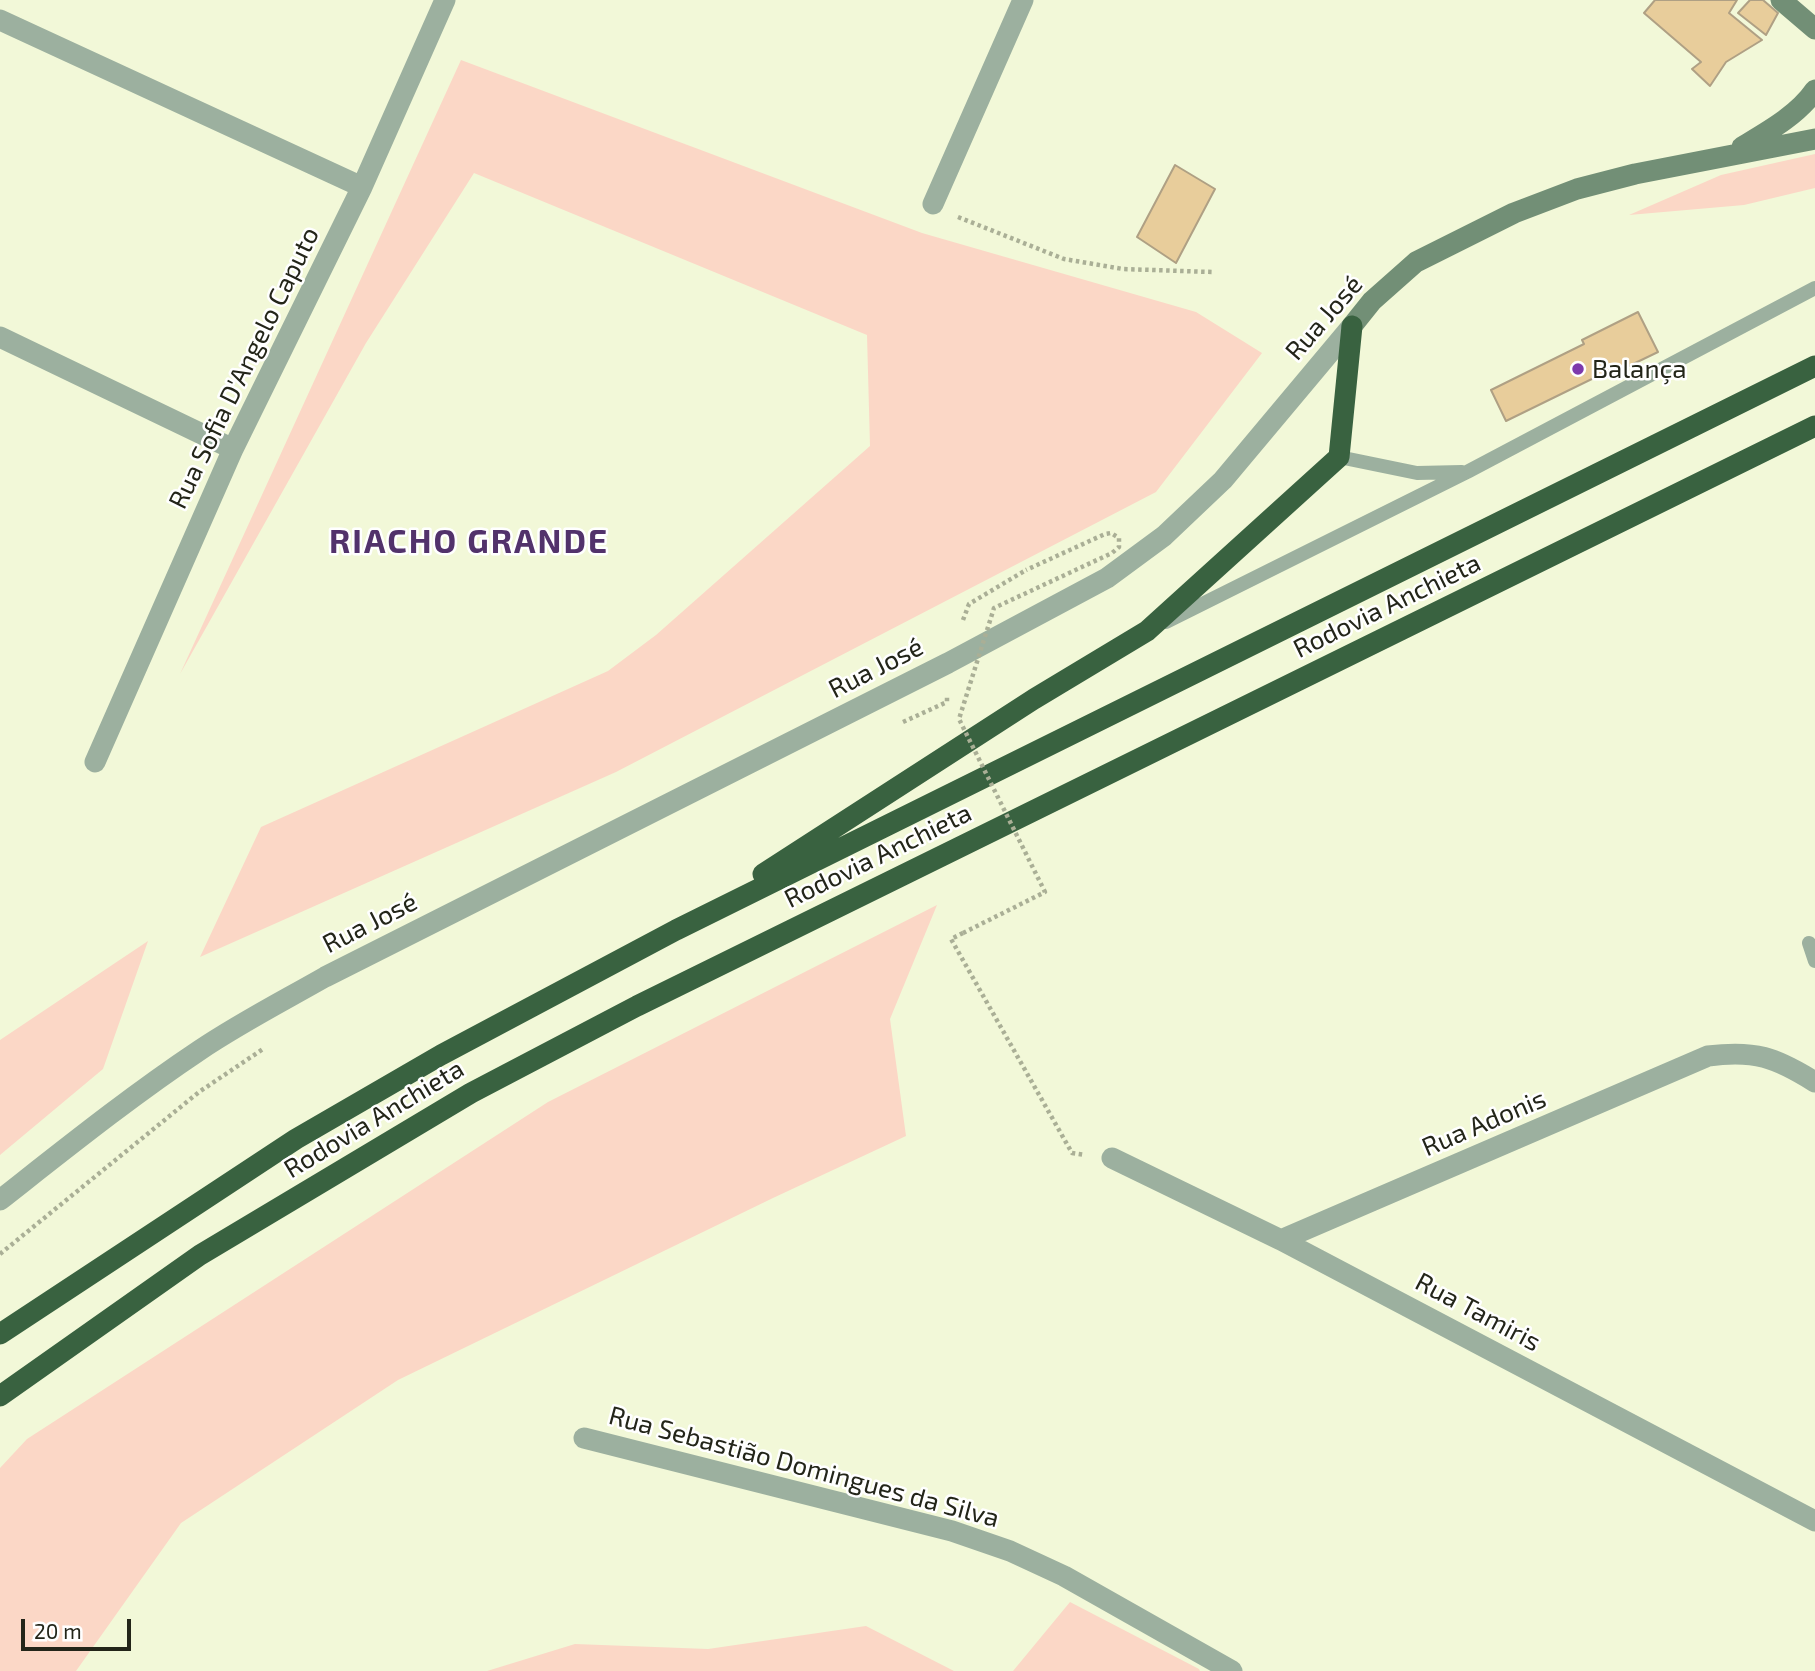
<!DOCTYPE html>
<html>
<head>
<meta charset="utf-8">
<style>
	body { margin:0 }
	#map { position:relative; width:1815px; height:1671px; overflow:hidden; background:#f2f8d8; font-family:"Exo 2",sans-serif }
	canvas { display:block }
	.scale { position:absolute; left:21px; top:1619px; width:110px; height:32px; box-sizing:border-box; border:4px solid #232519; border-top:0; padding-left:9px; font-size:21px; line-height:24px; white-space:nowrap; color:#232519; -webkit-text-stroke:5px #fff; paint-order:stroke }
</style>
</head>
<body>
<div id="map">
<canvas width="1815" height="1671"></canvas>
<div class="scale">20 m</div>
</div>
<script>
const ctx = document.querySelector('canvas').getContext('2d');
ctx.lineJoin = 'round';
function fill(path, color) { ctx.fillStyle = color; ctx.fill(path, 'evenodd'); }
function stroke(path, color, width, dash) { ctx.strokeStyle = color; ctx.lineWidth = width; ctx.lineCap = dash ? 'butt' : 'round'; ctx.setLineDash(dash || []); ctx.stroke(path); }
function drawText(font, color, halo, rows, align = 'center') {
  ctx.font = font + ' "Exo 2",sans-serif'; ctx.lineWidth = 5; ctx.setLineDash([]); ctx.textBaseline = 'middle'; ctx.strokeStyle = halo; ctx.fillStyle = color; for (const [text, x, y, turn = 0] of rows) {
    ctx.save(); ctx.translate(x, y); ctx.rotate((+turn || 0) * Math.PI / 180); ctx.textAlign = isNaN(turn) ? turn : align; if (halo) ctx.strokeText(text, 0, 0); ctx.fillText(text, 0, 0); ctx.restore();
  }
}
fill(new Path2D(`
	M 461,60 L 922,233 L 1196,312 L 1262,353 L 1156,492 L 616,772 L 200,957 L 261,827 L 608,671 L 656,635 L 870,446 L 867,335 L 474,173 L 366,343 L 180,674 Z
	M 1815,154 L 1815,188 L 1744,205 L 1629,215 L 1721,175 Z
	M 937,905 L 890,1019 L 906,1136 L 773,1198 L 398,1380 L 181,1523 L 76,1671 L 0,1671 L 0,1468 L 27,1439 L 548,1102 Z
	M 148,941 L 103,1069 L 0,1155 L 0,1040 Z
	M 1070,1602 L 1199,1669 L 1200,1671 L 1013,1671 Z
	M 866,1626 L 954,1671 L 487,1671 L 575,1644 L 708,1649 Z`), '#fbd7c6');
const building = new Path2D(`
	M 1655,0 L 1737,0 L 1729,13 L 1762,40 L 1726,62 L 1710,86 L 1692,69 L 1701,62 L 1644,13 Z
	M 1750,0 L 1763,0 L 1778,13 L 1766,35 L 1738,13 Z
	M 1175,165 L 1215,189 L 1176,263 L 1137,237 Z
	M 1638,312 L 1658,352 L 1602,379 L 1600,375 L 1506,421 L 1491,390 L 1584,344 L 1582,340 Z`);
fill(building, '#e8cd9b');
stroke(building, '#afa084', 2);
stroke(new Path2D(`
	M 958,217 L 1064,259 L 1123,269 L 1212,272
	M 963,620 L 969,604 L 1026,570
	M 903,722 L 947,702 L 947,696
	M 963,933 L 951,939 L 1072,1153 L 1085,1155
	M 0,1254 L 199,1092 L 263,1049`), '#aaaf96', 4.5, [3.5, 3.5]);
stroke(new Path2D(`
	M 1339,457 L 1417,473 L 1462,472
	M 1166,622 L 1467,472 L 1815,288
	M 1809,943 L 1815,961`), '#9cb09f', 14);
stroke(new Path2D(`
	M 0,20 L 362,187
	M 933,204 L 1023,0
	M 0,337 L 233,449
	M 95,762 L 233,449 L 362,187 L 445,0
	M 1112,1158 L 1281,1240 L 1815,1521
	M 0,1200 C 65,1149 131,1096 200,1050 C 240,1023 283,1001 325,977 L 948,663 L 1107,578 L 1164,536 L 1223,480 L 1352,326
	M 1281,1240 L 1708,1056 C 1755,1050 1775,1057 1815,1082
	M 584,1438 L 952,1531 L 1010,1551 L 1064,1576 L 1232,1671`), '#9cb09f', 21);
stroke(new Path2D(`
	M 1781,0 L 1815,29
	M 1742,147 C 1767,132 1798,115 1815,90
	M 1352,326 L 1372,301 L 1416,262 L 1514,213 L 1577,189 L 1635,174 L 1815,139`), '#728f76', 21);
stroke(new Path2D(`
	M 763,874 L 1034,699 L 1147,631 L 1339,457 L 1352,326
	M 0,1334 L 296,1139 L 441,1055 L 676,930 L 1815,366
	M 0,1396 L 200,1255 L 471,1093 L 637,1006 L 1815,426`), '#396240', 21);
stroke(new Path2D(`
	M 963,933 L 1045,892 L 959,719 L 994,608 L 1112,553 L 1119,547 L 1119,538 L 1111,533 L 1105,534 L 1026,570`), '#aaaf96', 4.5, [3.5, 3.5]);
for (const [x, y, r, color] of [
	[1578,369,7,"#7d39ac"]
]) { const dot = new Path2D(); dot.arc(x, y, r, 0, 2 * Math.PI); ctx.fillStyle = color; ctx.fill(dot); stroke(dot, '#fff', 2.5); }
drawText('26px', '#232519', '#fff', [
	["Rua José",1324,318,-49],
	["Rua Sofia D'Angelo Caputo",244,368,-64],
	["Rodovia Anchieta",1387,606,-26],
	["Rua José",876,668,-27],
	["Rodovia Anchieta",878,856,-26],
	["Rua José",370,923,-27],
	["Rodovia Anchieta",374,1119,-31],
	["Rua Adonis",1484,1123,-23],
	["Rua Tamiris",1478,1312,28],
	["Rua Sebastião Domingues da Silva",804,1467,15]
]);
drawText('26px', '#232519', '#fff', [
	["Balança",1592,369]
], 'left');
ctx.letterSpacing = '2px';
drawText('bold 33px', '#52326b', '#fff', [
	["RIACHO GRANDE",469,542]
]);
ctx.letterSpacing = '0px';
</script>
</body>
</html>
